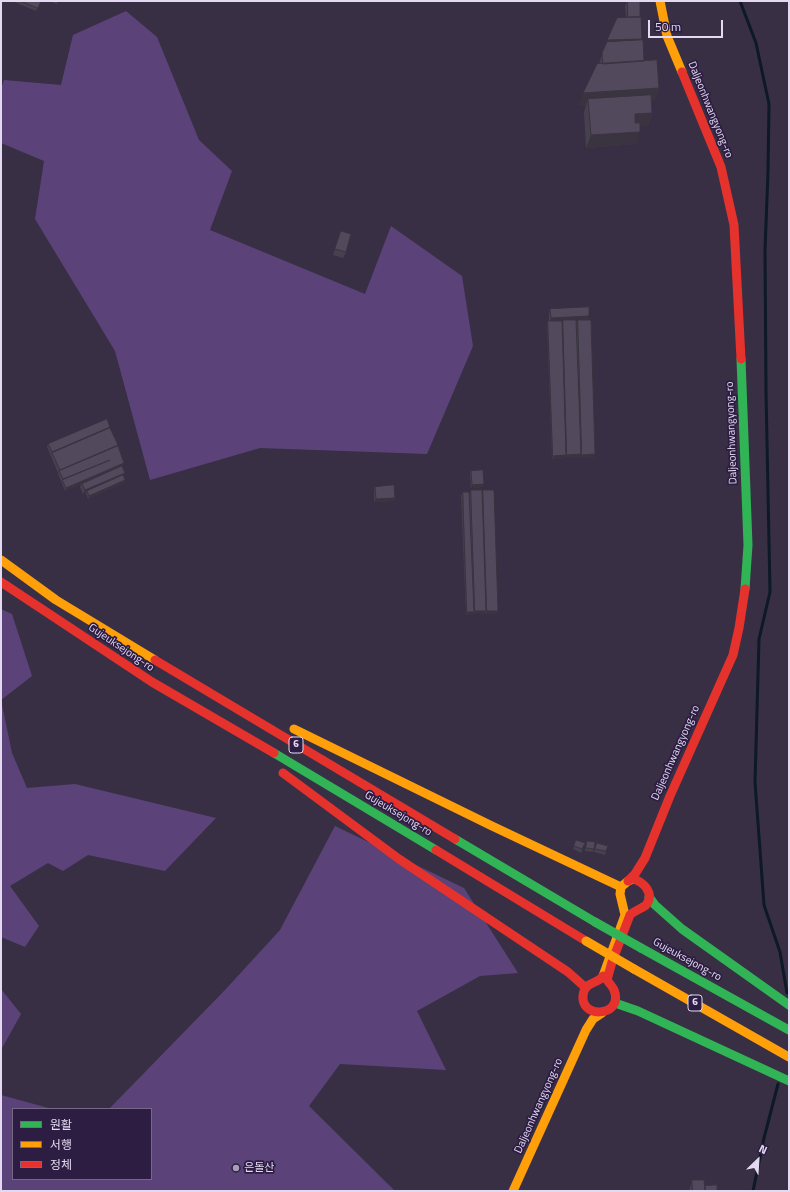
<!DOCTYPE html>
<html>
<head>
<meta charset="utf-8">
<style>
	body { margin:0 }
	#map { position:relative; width:790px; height:1192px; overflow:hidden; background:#382f45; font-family:"Titillium Web","Noto Sans KR",sans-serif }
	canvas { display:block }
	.frame { position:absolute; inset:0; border:2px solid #e3daf2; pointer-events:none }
	.legend { position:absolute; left:12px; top:1108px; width:140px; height:72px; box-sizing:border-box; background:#2d1d42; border:1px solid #766988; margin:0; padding:5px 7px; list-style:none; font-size:12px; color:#e3daf2 }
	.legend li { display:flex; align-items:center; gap:8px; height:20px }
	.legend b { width:20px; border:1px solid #766988 }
	.north { position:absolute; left:738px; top:1140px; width:40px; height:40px; -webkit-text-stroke:3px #2d1d42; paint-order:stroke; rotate:25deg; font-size:11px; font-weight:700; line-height:16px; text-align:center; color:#e3daf2 }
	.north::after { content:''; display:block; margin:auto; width:14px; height:18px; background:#e3daf2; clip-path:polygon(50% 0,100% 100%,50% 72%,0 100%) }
	.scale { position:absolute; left:648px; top:20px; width:75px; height:18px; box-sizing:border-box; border:2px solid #e3daf2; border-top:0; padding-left:5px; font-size:12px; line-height:14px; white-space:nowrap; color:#e3daf2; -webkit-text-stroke:3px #2d1d42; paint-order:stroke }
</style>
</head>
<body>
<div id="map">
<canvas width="790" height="1192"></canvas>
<div class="frame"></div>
<ul class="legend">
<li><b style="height:5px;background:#30b455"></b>원활</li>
<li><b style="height:5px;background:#ff9f0a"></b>서행</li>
<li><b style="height:5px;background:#e5322d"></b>정체</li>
</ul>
<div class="north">N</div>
<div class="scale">50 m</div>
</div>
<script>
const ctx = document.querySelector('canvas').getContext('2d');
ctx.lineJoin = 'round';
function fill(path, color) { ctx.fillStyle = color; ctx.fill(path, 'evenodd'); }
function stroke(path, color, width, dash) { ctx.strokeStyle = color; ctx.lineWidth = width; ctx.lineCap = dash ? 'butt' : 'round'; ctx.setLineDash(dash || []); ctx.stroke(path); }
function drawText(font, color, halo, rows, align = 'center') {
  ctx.font = font + ' "Titillium Web","Noto Sans KR",sans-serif'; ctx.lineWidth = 3.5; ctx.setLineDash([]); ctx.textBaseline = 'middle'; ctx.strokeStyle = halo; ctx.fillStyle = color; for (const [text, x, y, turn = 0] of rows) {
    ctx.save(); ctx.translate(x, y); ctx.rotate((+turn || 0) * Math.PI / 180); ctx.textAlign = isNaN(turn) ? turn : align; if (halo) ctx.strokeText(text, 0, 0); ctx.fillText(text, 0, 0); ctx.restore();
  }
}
fill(new Path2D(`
	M 126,11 L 157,37 L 199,140 L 232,171 L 210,230 L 365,294 L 391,226 L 462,276 L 473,346 L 427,454 L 260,448 L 150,480 L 115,351 L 35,219 L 44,161 L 1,143 L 1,89 L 4,80 L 61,85 L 73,35 Z
	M 1,609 L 12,614 L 32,676 L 1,700 L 12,753 L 27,788 L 75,784 L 216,818 L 165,871 L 88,855 L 63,871 L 48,863 L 10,886 L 39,926 L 25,947 L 1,937 Z
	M 335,826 L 464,888 L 518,973 L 480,976 L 417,1011 L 446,1070 L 340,1064 L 309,1106 L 395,1191 L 1,1191 L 1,1095 L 52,1109 L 13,1109 L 13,1179 L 151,1179 L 151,1109 L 109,1109 L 225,990 L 280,930 Z
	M 1,989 L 21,1014 L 1,1050 Z`), '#5b4379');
stroke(new Path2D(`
	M 740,1 L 756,43 L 769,104 L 768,172 L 765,250 L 766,392 L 770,592 L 759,639 L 755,782 L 764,905 L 780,952 L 787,993
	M 753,1191 L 764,1138 L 778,1084`), '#0d1925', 3);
stroke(new Path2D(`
	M 741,359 L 748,545 L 745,589
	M 274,753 L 436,850
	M 455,839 L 595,922
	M 649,897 L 655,905 L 682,929 L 789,1005
	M 641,948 L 789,1030
	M 615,1003 L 638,1011 L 789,1081`), '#30b455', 9);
stroke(new Path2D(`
	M 660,1 L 667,36 L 682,72
	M 1,560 L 56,600 L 155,660
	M 294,729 L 492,826 L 621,887
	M 634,969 L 789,1057
	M 603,976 L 625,915 L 620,894 L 621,887 L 628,881 L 633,879
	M 513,1191 L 586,1030 L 593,1019 L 602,1013`), '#ff9f0a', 9);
stroke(new Path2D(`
	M 682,72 L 721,167 L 734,225 L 741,359
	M 1,582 L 152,682 L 274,753
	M 155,660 L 455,839
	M 283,773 L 399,859 L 568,972 L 586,988
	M 436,850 L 586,941
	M 628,881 L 635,874 L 645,858 L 670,796 L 733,655 L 739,628 L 745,589
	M 603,976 C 599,983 587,982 584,991 C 575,1020 625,1018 614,990 C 613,987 609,983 607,980 L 612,962 L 630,915 C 635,910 643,908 646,905 C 655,894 644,882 633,879`), '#e5322d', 9);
stroke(new Path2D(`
	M 595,922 L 641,948`), '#30b455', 9);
stroke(new Path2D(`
	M 586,941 L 634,969`), '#ff9f0a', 9);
fill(new Path2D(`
	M 12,1 L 41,1 L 36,11 Z
	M 49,1 L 58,1 L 57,4 Z
	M 627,1 L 642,39 L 642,40 L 644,61 L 659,88 L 654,101 L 652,101 L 652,113 L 648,126 L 640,126 L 636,144 L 586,148 L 584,112 L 586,106 L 578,106 L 599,64 L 607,40 L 626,17 L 625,7 Z
	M 341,231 L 346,252 L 343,258 L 333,255 Z
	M 550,309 L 589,316 L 588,320 L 594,458 L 581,458 L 576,323 L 578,320 L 576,320 L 580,458 L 566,458 L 562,323 L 563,321 L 562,321 L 565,459 L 552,459 L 547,324 L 548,321 L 549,321 L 549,312 Z
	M 110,427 L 110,429 L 118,445 L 118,446 L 124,463 L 122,467 L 124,476 L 125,480 L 124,483 L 88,499 L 86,494 L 86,492 L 83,494 L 80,487 L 81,484 L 65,491 L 58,474 L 58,473 L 47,447 L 48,444 Z
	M 471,471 L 483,487 L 471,488 L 470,474 Z
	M 375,487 L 395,498 L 394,501 L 374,502 L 374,490 Z
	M 471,490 L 482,492 L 483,490 L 498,611 L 497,614 L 486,614 L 485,612 L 485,614 L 474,614 L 474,612 L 472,615 L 466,615 L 461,495 L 463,492 L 473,606 L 469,494 Z
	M 576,840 L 585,843 L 581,853 L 573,849 Z
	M 587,841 L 594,849 L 593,852 L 585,851 L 586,844 Z
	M 597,843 L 606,851 L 605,855 L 594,852 Z
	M 692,1180 L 705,1188 L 705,1186 L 717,1191 L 689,1191 Z`), '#47404f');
fill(new Path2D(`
	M 642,39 L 639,48 L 603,50 L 607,40 Z
	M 659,88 L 654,101 L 589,105 L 588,99 L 586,106 L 578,106 L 583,93 Z
	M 652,113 L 648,126 L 630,127 L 635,114 Z
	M 640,132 L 636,144 L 586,148 L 591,135 Z
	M 589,316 L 588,320 L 550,322 L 551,318 Z
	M 110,427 L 109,430 L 52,453 L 51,455 L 52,452 Z
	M 118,445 L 117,448 L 59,471 L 58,473 L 60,470 Z
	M 581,454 L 580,458 L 566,458 L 567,455 Z
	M 595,454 L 594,458 L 581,458 L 582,455 Z
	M 566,455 L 565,459 L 552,459 L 553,456 Z
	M 124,463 L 123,467 L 65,491 L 66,488 Z
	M 125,473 L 124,476 L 87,491 L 86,492 L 83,494 L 85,490 Z
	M 125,480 L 124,483 L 88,499 L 89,496 Z
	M 484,484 L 483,487 L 471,488 L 472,485 Z
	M 395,498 L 394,501 L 374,502 L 376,499 Z
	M 475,611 L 486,611 L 485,614 L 474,614 Z
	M 487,611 L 498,611 L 497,614 L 486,614 Z
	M 467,612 L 474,612 L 472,615 L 466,615 Z`), '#393440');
const building = new Path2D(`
	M 21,1 L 41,1 L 38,8 Z
	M 628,1 L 640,1 L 640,17 L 628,17 Z
	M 641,17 L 642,39 L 607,40 L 617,18 Z
	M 643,40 L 644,61 L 603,64 L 602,53 L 607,42 Z
	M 657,60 L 659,88 L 583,93 L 597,64 Z
	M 651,95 L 652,113 L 635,114 L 635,123 L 640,123 L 640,132 L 591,135 L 588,99 Z
	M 341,231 L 351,234 L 346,252 L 335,249 Z
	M 589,307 L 589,316 L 551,318 L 550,309 Z
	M 563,320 L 576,320 L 581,454 L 567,455 Z
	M 578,320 L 591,320 L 595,454 L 582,455 Z
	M 548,321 L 562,321 L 566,455 L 553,456 Z
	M 107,419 L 110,427 L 52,452 L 48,444 Z
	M 110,428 L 118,445 L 60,470 L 52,453 Z
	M 118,446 L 124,463 L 66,488 L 62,480 L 110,460 L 63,479 L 59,471 Z
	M 122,466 L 125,473 L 85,490 L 82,484 Z
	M 483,470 L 484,484 L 472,485 L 471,471 Z
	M 123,475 L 125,480 L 89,496 L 87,491 Z
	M 394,485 L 395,498 L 376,499 L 375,487 Z
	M 471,490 L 482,490 L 486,611 L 475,611 Z
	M 483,490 L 494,490 L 498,611 L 487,611 Z
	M 463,492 L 469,492 L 474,612 L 467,612 Z
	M 576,840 L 585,843 L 582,849 L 574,846 Z
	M 587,841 L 595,842 L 594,849 L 586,848 Z
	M 597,843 L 608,846 L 606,851 L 595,849 Z
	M 692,1180 L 704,1180 L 705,1191 L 693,1191 Z
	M 717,1185 L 717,1191 L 706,1191 L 705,1186 Z
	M 606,1190 L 619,1190 L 619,1191 L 606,1191 Z`);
fill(building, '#524a5c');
stroke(building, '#393440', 1);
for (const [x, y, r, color] of [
	[236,1168,4,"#a79eb5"]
]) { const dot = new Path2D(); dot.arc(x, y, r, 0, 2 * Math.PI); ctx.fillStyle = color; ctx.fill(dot); stroke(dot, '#2d1d42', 1.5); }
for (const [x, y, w] of [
	[296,745,14],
	[695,1003,14]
]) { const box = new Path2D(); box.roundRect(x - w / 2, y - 8, w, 16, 3); ctx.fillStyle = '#2d1d42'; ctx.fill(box); stroke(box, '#e3daf2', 1); }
drawText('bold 10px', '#e3daf2', null, [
	["6",296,745],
	["6",695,1003]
]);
drawText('11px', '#e3daf2', '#2d1d42', [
	["Daljeonhwangyong-ro",710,110,68],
	["Daljeonhwangyong-ro",732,433,-92],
	["Gujeuksejong-ro",121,648,34],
	["Daljeonhwangyong-ro",676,753,-66],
	["Gujeuksejong-ro",398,814,31],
	["Gujeuksejong-ro",687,960,29],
	["Daljeonhwangyong-ro",539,1106,-66]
]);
drawText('11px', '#e3daf2', '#2d1d42', [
	["은돌산",244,1168]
], 'left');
</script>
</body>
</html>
